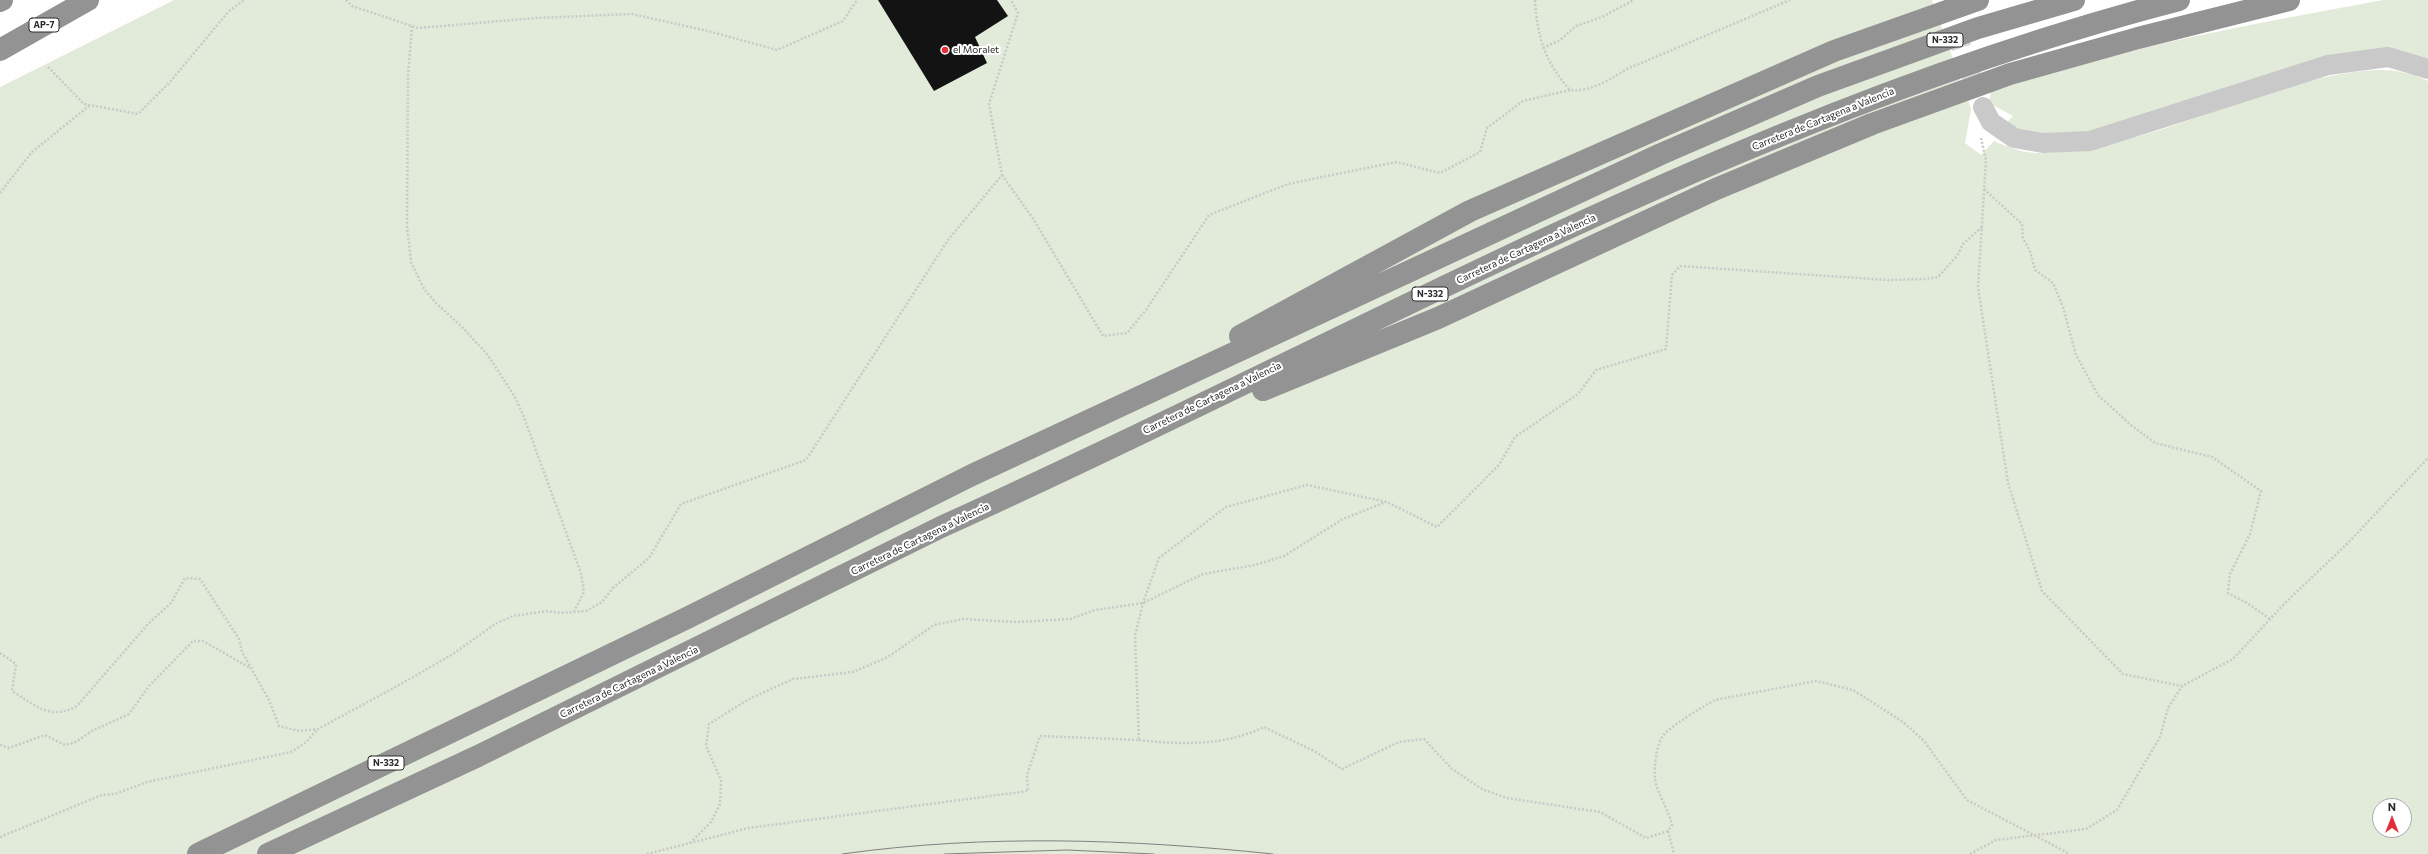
<!DOCTYPE html>
<html>
<head>
<meta charset="utf-8">
<style>
	body { margin:0 }
	#map { position:relative; width:2428px; height:854px; overflow:hidden; background:#fff; font-family:Commissioner,sans-serif }
	canvas { display:block }
	.north { position:absolute; left:2372px; top:798px; width:40px; height:40px; box-sizing:border-box; background:#fff; border:1px solid #ababab; border-radius:50%; rotate:0deg; font-size:11px; font-weight:700; line-height:16px; text-align:center; color:#2c2c2c }
	.north::after { content:''; display:block; margin:auto; width:14px; height:18px; background:#e12f3a; clip-path:polygon(50% 0,100% 100%,50% 72%,0 100%) }
</style>
</head>
<body>
<div id="map">
<canvas width="2428" height="854"></canvas>
<div class="north">N</div>
</div>
<script>
const ctx = document.querySelector('canvas').getContext('2d');
ctx.lineJoin = 'round';
function fill(path, color) { ctx.fillStyle = color; ctx.fill(path, 'evenodd'); }
function stroke(path, color, width, dash) { ctx.strokeStyle = color; ctx.lineWidth = width; ctx.lineCap = dash ? 'butt' : 'round'; ctx.setLineDash(dash || []); ctx.stroke(path); }
function drawText(font, color, halo, rows, align = 'center') {
  ctx.font = font + ' Commissioner,sans-serif'; ctx.lineWidth = 4; ctx.setLineDash([]); ctx.textBaseline = 'middle'; ctx.strokeStyle = halo; ctx.fillStyle = color; for (const [text, x, y, turn = 0] of rows) {
    ctx.save(); ctx.translate(x, y); ctx.rotate((+turn || 0) * Math.PI / 180); ctx.textAlign = isNaN(turn) ? turn : align; if (halo) ctx.strokeText(text, 0, 0); ctx.fillText(text, 0, 0); ctx.restore();
  }
}
fill(new Path2D(`
	M 174,0 L 1932,0 L 1971,109 L 1965,143 L 1981,155 L 1994,141 C 2008,147 2022,153 2038,153 C 2050,154 2064,150 2077,149 C 2167,138 2247,91 2336,75 C 2371,69 2395,66 2428,81 L 2428,854 L 0,854 L 0,87 ZM 2380,806 L 2404,806 L 2404,830 L 2380,830 Z
	M 2383,0 L 2428,0 L 2428,60 L 2406,54 L 2093,131 C 2066,135 2029,142 2007,122 L 2013,116 L 1989,103 L 1991,92 C 2121,47 2249,25 2383,0 Z`), '#e2ead9');
fill(new Path2D(`
	M 878,0 L 997,0 L 1008,16 L 975,37 L 987,63 L 934,91 Z`), '#131313');
stroke(new Path2D(`
	M 1947,0 L 1954,26 L 1973,81`), '#d5d5d5', 20, [20, 10]);
stroke(new Path2D(`
	M 346,0 L 352,6 L 418,28 L 536,18 L 632,14 L 708,31 L 777,50 L 843,21 L 857,0
	M 1535,0 C 1537,37 1545,62 1570,90 C 1591,92 1609,80 1627,69 L 1790,0
	M 412,26 L 408,76 L 407,226 L 411,262 L 424,289 L 436,303 L 461,326 L 487,354 L 515,397 L 523,415 L 581,573 L 584,592 L 574,611
	M 1543,48 L 1560,40 L 1576,26 L 1602,17 L 1634,0
	M 48,67 L 84,104 L 138,114 L 170,82 L 229,11 L 244,0
	M 1981,138 L 1986,160 L 1978,287 L 2008,483 L 2042,591 L 2123,674 L 2182,686 L 2233,659 L 2285,603 L 2347,544 L 2428,458
	M 1002,175 L 1034,220 L 1103,336 L 1127,333 L 1146,310 L 1209,215 L 1288,184 L 1396,162 L 1440,173 L 1480,152 L 1487,128 L 1523,101 L 1570,90
	M 1984,189 L 2022,224 L 2023,238 L 2030,251 L 2035,270 L 2053,283 L 2063,307 L 2076,355 L 2098,395 L 2132,426 L 2155,443 L 2212,457 L 2261,491 L 2250,534 L 2230,574 L 2228,593 L 2247,603 L 2270,619
	M 0,193 L 32,152 L 90,105
	M 0,653 L 16,664 L 12,691 C 35,705 50,721 77,706 L 148,624 L 171,603 L 185,578 L 200,579 L 239,639 L 242,652 L 269,700 L 279,726 L 299,731 L 318,729 L 408,680 L 453,654 L 495,624 L 513,616 L 547,611 L 561,613 L 586,611 L 602,602 L 613,588 L 649,558 L 681,504 L 806,460 L 948,240 L 1002,175 L 989,104 L 1018,13 L 1011,0
	M 1139,740 C 1181,745 1225,746 1264,727 L 1314,751 L 1342,769 L 1399,742 L 1424,739 L 1452,769 L 1482,789 L 1507,798 L 1600,812 L 1646,838 L 1668,831 L 1672,825 C 1669,810 1656,791 1655,779 C 1654,767 1656,747 1662,737 C 1666,729 1705,705 1715,700 L 1816,681 L 1853,690 L 1903,722 L 1924,741 L 1967,800 L 2070,854
	M 0,745 L 9,748 L 45,735 L 65,745 L 74,743 L 92,731 L 129,714 L 149,686 L 193,641 L 203,641 L 250,668
	M 1668,831 L 1674,854
	M 0,837 L 102,795 L 115,794 L 147,782 L 291,752 L 305,743 L 318,729
	M 690,843 L 711,822 L 720,804 L 721,780 L 706,746 L 709,724 L 749,699 L 793,679 L 853,672 L 888,657 L 934,625 L 963,619 L 1016,622 L 1070,619 L 1095,610 L 1143,603 L 1203,574 L 1255,565 L 1284,556 L 1343,519 L 1386,502
	M 647,854 L 749,828 L 1028,791 L 1027,775 L 1040,736 L 1139,740 L 1135,636 L 1143,603 L 1159,558 L 1226,507 L 1307,485 L 1387,502 L 1437,527 L 1499,465 L 1515,437 L 1578,394 L 1596,370 L 1666,349 L 1672,275 L 1680,266 L 1888,280 L 1925,279 L 1938,277 L 1957,256 L 1963,244 L 1982,227
	M 1970,854 L 1996,840 L 2086,829 L 2117,810 L 2160,737 L 2168,708 L 2182,686`), '#c9c9c9', 2.5, [2, 2]);
stroke(new Path2D(`
	M 1983,107 L 1991,122 L 2014,138 L 2043,143 L 2090,141 L 2328,65 L 2388,57 L 2428,69`), '#c9c9c9', 20);
stroke(new Path2D(`
	M 0,1 L 2,0
	M 0,50 L 88,0
	M 1240,336 L 1470,211 L 1834,51 L 1978,0
	M 1263,390 L 1438,318 L 1716,189 L 1872,124 L 2010,74 L 2138,38 L 2289,0
	M 198,854 L 689,617 L 972,475 L 1661,154 L 1818,86 L 1978,28 L 2074,0
	M 268,854 L 478,756 L 941,527 C 1350,343 1742,113 2179,0`), '#939393', 22);
stroke(new Path2D(`
	M 842,854 C 985,834 1130,839 1273,854
	M 944,854 L 1067,850 L 1154,854`), '#818181', 1);
for (const [x, y, r, color] of [
	[945,50,4,"#e12f3a"]
]) { const dot = new Path2D(); dot.arc(x, y, r, 0, 2 * Math.PI); ctx.fillStyle = color; ctx.fill(dot); stroke(dot, '#fff', 1.5); }
for (const [x, y, w] of [
	[44,25,30],
	[1945,40,36],
	[1430,294,36],
	[386,763,36]
]) { const box = new Path2D(); box.roundRect(x - w / 2, y - 7, w, 14, 3); ctx.fillStyle = '#fff'; ctx.fill(box); stroke(box, '#2c2c2c', 1); }
drawText('bold 9px', '#2c2c2c', null, [
	["AP-7",44,25],
	["N-332",1945,40],
	["N-332",1430,294],
	["N-332",386,763]
]);
drawText('10px', '#2c2c2c', '#fff', [
	["el Moralet",953,50]
], 'left');
drawText('10px', '#2c2c2c', '#fff', [
	["Carretera de Cartagena a Valencia",1823,119,-22],
	["Carretera de Cartagena a Valencia",1526,249,-25],
	["Carretera de Cartagena a Valencia",1212,398,-26],
	["Carretera de Cartagena a Valencia",920,539,-26],
	["Carretera de Cartagena a Valencia",629,682,-26]
]);
</script>
</body>
</html>
